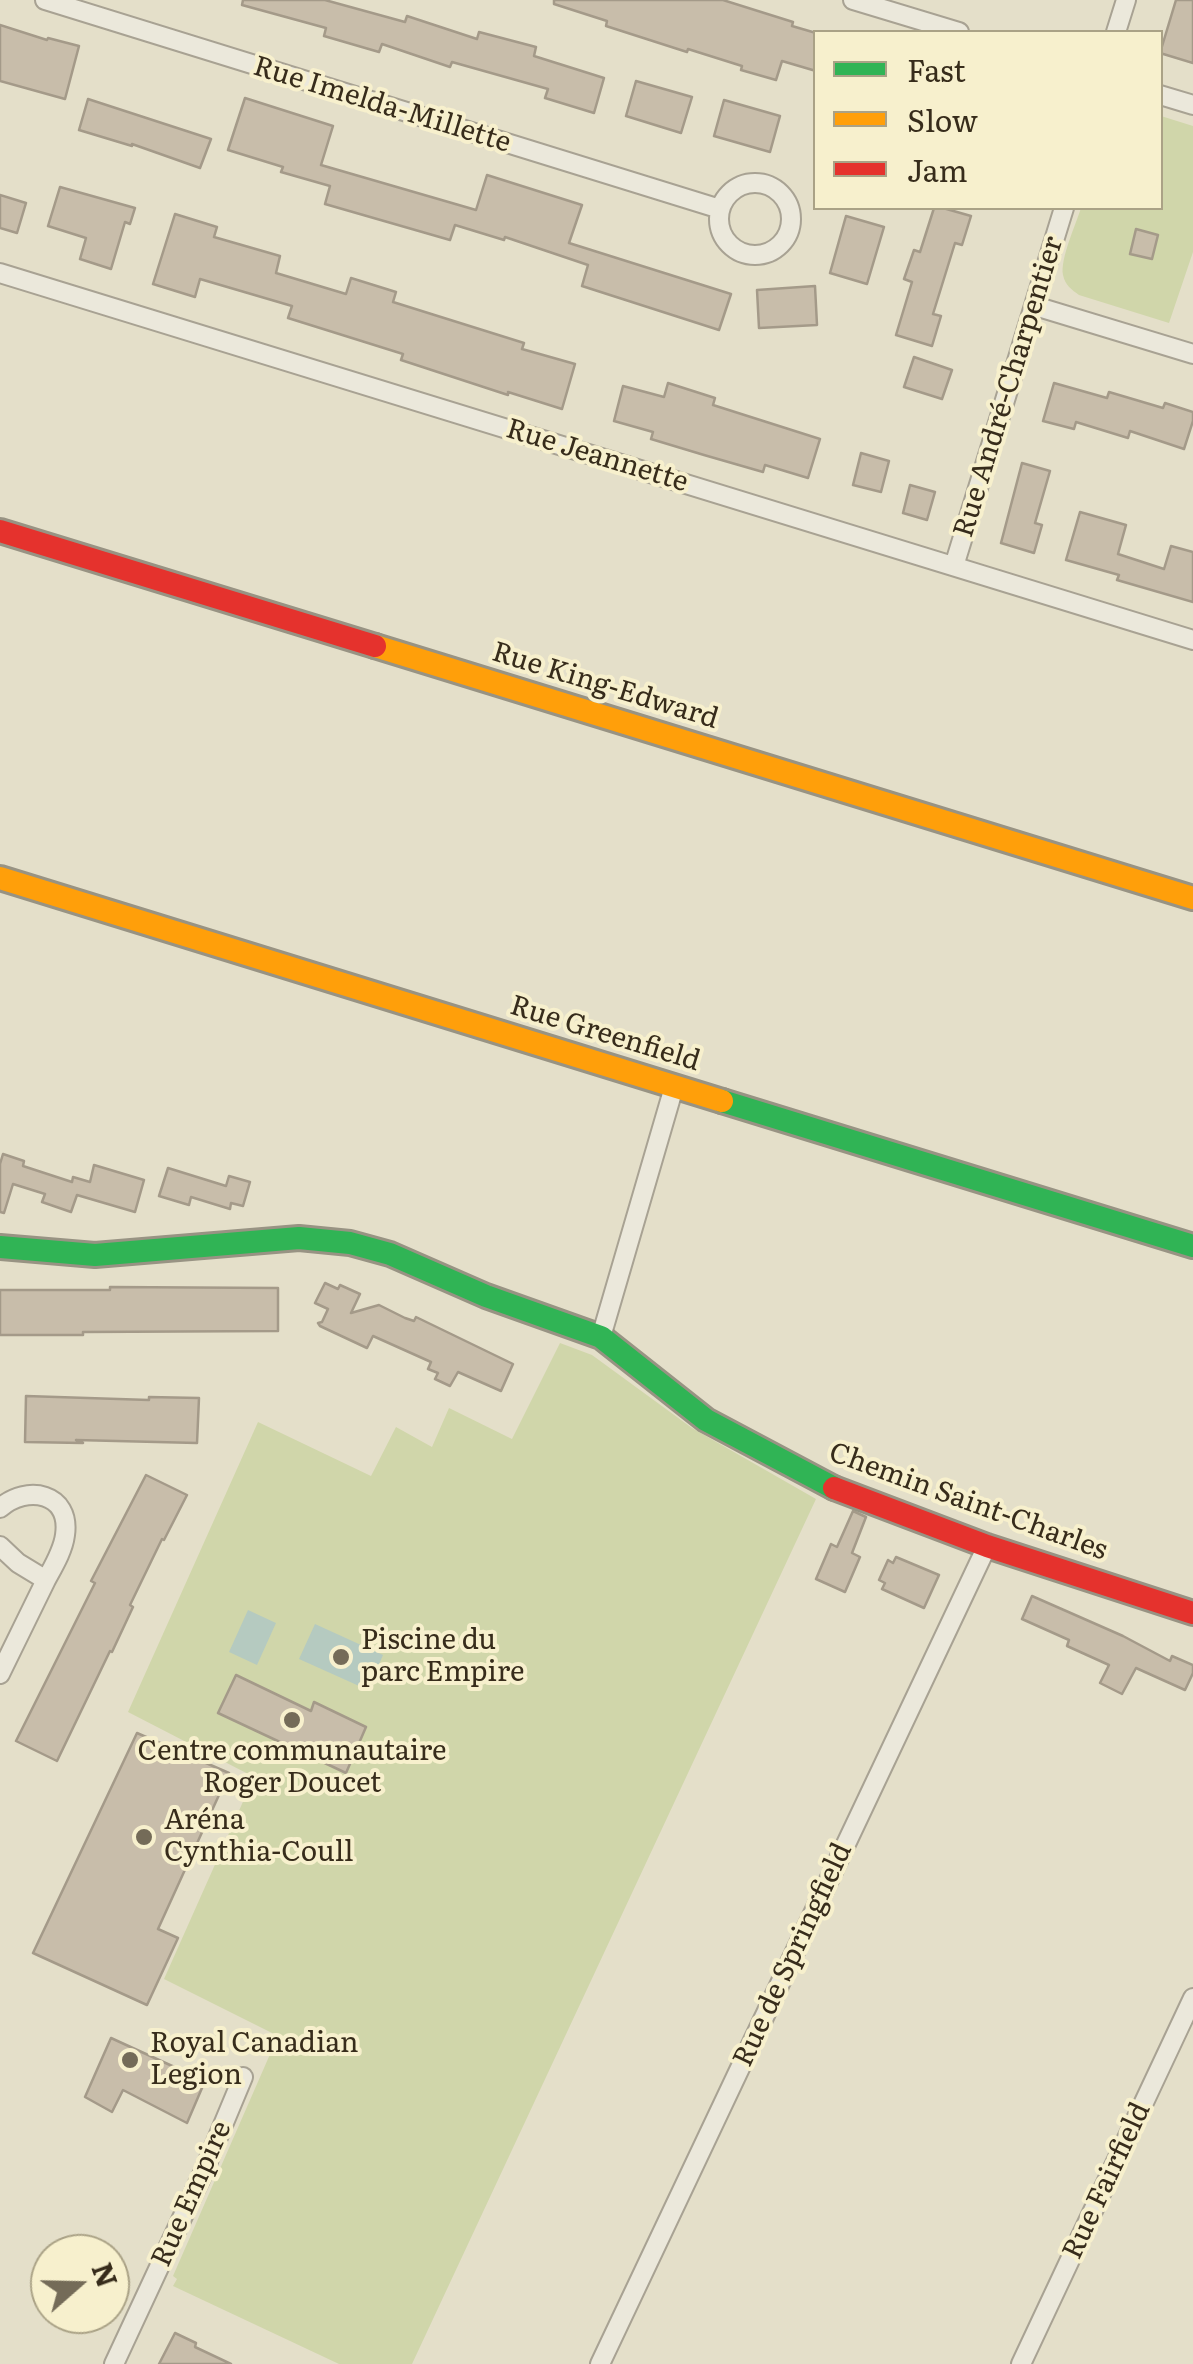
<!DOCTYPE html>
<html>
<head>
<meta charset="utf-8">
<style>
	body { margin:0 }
	#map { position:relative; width:1193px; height:2364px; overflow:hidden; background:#e4dfc9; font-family:Literata,serif }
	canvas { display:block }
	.legend { position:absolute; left:813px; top:30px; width:350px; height:180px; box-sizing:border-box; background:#f7f0cd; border:2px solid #aaa286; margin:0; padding:12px 18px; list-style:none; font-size:30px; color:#372c1b }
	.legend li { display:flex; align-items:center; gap:20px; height:50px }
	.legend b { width:50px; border:2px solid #aaa286 }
	.north { position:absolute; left:30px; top:2234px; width:100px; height:100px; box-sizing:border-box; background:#f7f0cd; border:2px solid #aaa286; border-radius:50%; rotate:70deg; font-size:28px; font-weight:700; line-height:40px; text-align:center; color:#372c1b }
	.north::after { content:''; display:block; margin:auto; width:35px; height:45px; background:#746b58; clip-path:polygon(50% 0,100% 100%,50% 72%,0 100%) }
</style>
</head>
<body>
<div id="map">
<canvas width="1193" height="2364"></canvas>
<ul class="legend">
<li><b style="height:12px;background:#30b455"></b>Fast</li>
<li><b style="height:12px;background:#ff9f0a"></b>Slow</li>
<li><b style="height:12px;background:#e5322d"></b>Jam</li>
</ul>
<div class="north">N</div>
</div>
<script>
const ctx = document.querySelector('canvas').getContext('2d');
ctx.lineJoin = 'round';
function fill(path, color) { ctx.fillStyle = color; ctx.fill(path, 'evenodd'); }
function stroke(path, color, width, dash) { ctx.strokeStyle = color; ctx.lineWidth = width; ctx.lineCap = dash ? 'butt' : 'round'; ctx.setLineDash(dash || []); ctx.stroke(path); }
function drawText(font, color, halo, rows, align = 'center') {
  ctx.font = font + ' Literata,serif'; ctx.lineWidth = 8; ctx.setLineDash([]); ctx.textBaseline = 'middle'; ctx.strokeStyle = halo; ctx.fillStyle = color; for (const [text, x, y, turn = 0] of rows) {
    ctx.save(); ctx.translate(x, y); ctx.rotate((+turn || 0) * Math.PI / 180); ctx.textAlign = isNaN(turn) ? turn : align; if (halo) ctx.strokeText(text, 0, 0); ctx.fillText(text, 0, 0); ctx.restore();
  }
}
fill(new Path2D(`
	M 1161,116 L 1193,126 L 1193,252 L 1169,323 L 1079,295 C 1072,290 1065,285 1063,275 C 1060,259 1076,224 1081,208 L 1160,208 Z
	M 560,1343 L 592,1355 L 692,1428 L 816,1499 L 412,2364 L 339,2364 L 173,2286 L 177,2279 L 173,2276 L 278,2036 L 164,1979 L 254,1777 L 128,1712 L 258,1422 L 371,1476 L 396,1427 L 432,1447 L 449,1408 L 512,1439 Z`), '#d0d6aa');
fill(new Path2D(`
	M 248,1610 L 276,1623 L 257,1665 L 229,1652 Z
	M 315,1624 L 383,1655 L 368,1690 L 299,1659 Z`), '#b5cac0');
const building = new Path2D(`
	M 243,0 L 325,0 L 405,22 L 407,16 L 477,39 L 479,32 L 536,47 L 534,56 L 604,78 L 594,113 L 545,98 L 548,89 L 452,62 L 450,67 L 382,44 L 379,52 L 324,36 L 326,28 L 242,5 Z
	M 554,0 L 723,0 L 793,22 L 792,26 L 816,33 L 816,71 L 782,61 L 776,80 L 741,70 L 742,66 L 688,49 L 687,52 L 606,26 L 607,21 L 554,4 Z
	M 1176,0 L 1193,0 L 1193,63 L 1160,53 Z
	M 0,25 L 47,40 L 48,38 L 79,46 L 65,99 L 0,81 Z
	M 636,81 L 692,97 L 681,133 L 626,116 Z
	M 245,98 L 333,126 L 321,165 L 476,210 L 487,175 L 582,205 L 569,243 L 731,294 L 719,330 L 582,286 L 588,265 L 505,237 L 504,240 L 455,225 L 450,240 L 325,204 L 330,186 L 281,172 L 283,167 L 228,150 Z
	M 88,99 L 211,139 L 200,168 L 132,144 L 132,146 L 79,130 Z
	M 724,100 L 780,116 L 770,152 L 714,136 Z
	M 60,187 L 135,208 L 130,224 L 125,222 L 111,269 L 80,259 L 86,238 L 48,226 Z
	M 0,195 L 26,203 L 17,233 L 0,228 Z
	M 934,208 L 943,208 L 971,216 L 962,245 L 955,243 L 933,314 L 941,316 L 932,346 L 896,335 L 912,282 L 904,279 L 914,250 L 920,252 Z
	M 175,214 L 217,227 L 214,237 L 280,256 L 276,273 L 346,294 L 351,278 L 396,292 L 393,302 L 524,343 L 522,349 L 575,364 L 562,409 L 508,392 L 508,395 L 401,360 L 403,354 L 288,318 L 292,306 L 200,279 L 195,297 L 153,284 Z
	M 846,216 L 884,227 L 867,284 L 830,273 Z
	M 1136,229 L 1158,235 L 1152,259 L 1130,254 Z
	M 815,286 L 817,325 L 759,328 L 757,290 Z
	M 914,357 L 952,370 L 942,399 L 904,387 Z
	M 668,383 L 715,398 L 713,405 L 820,439 L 808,478 L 765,465 L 763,472 L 704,455 L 651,439 L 653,432 L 614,421 L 623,386 L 664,397 Z
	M 1054,383 L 1107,398 L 1109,392 L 1163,408 L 1165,403 L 1193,412 L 1193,421 L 1184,449 L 1130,431 L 1128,438 L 1076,422 L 1074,429 L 1043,421 Z
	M 861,453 L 889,461 L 881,492 L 853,485 Z
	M 1022,463 L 1050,471 L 1035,523 L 1042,525 L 1034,553 L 1001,543 Z
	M 910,485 L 935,492 L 927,520 L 903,513 Z
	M 1080,512 L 1126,525 L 1118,554 L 1164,569 L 1171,546 L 1193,552 L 1193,602 L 1117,580 L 1119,575 L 1066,560 Z
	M 3,1154 L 24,1161 L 23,1166 L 72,1182 L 73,1177 L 90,1182 L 94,1165 L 144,1180 L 135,1212 L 77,1195 L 71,1212 L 42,1202 L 45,1194 L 13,1184 L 4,1213 L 0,1212 L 0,1164 Z
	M 168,1168 L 226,1186 L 229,1176 L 250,1182 L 243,1206 L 231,1203 L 230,1209 L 191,1197 L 189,1205 L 159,1196 Z
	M 325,1283 L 338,1289 L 340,1285 L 360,1294 L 351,1313 L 379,1305 L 405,1318 L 414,1321 L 416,1317 L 513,1364 L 501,1391 L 458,1372 L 450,1386 L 435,1379 L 438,1373 L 428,1369 L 431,1362 L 373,1336 L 367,1348 L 320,1326 L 318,1323 L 322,1322 L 328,1309 L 315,1303 Z
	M 110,1287 L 278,1288 L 278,1331 L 83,1332 L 83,1335 L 0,1335 L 0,1290 L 110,1290 Z
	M 26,1396 L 149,1400 L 149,1397 L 199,1398 L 197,1443 L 76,1440 L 83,1443 L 25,1442 Z
	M 146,1475 L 187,1495 L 164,1540 L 162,1539 L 130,1605 L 133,1607 L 112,1652 L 110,1651 L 57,1761 L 16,1741 L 95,1583 L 91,1581 Z
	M 853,1511 L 866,1517 L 852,1553 L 860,1557 L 845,1592 L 816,1579 L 831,1544 L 837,1547 Z
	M 896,1557 L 939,1575 L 924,1608 L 882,1589 L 885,1583 L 879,1580 L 888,1560 L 893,1563 Z
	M 1032,1596 L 1123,1636 L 1170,1661 L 1172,1656 L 1193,1665 L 1193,1673 L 1185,1690 L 1136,1668 L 1122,1694 L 1100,1683 L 1109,1665 L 1067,1646 L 1069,1640 L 1022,1619 Z
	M 236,1675 L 311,1711 L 314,1702 L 366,1727 L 346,1773 L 218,1713 Z
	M 137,1733 L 229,1773 L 158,1929 L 178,1938 L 147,2005 L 33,1953 Z
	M 111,2038 L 205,2081 L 187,2123 L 123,2090 L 112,2112 L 85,2097 Z
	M 175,2333 L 196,2343 L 195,2347 L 231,2364 L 159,2364 Z`);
fill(building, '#c8bdaa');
stroke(building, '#a49a89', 2.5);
const street = new Path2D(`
	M 45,0 L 720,209
	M 853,0 L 959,32
	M 1116,32 L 1126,0
	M 1160,95 L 1193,105
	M719 219a36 36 0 1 1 72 0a36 36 0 1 1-72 0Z
	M 0,273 L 1193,640
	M 1035,306 L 1193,354
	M 954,566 L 1064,208
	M 601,1337 L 674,1087
	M 0,1508 C 27,1484 71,1493 65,1535 C 63,1551 53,1567 46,1580 L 18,1563 L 0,1546
	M 0,1674 L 46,1580
	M 114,2364 L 203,2173 L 243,2077
	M 600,2364 L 987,1546
	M 1021,2364 L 1193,1998`);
const fast = new Path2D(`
	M 722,1101 L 1193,1246
	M 0,1247 L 95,1255 L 299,1238 L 350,1243 L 390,1254 L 486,1296 L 601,1337 L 706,1420 L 834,1488`);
const slow = new Path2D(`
	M 375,646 L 1193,898
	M 0,878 L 722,1101`);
const jam = new Path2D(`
	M 0,531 L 375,646
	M 834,1488 L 987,1546 L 1193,1613`);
stroke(street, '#a8a293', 22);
stroke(fast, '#989383', 28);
stroke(slow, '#989383', 28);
stroke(jam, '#989383', 28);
stroke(street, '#ebe8db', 18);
stroke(fast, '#30b455', 22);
stroke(slow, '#ff9f0a', 22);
stroke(jam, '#e5322d', 22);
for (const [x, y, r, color] of [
	[341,1657,10,"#746b58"],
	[292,1720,10,"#746b58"],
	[144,1837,10,"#746b58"],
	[130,2060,10,"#746b58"]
]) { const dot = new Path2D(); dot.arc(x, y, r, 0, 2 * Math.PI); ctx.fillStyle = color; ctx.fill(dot); stroke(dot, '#f7f0cd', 4); }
drawText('28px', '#372c1b', '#f7f0cd', [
	["Rue Imelda-Millette",382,105,17],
	["Rue André-Charpentier",1009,387,-73],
	["Rue Jeannette",597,456,17],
	["Rue King-Edward",605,686,17],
	["Rue Greenfield",605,1034,17],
	["Chemin Saint-Charles",968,1502,20],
	["Rue de Springfield",793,1955,-65],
	["Rue Fairfield",1107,2181,-65],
	["Rue Empire",192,2194,-66]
]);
drawText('28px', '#372c1b', '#f7f0cd', [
	["Piscine du",361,1641],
	["parc Empire",361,1673],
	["Centre communautaire",292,1752,"center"],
	["Roger Doucet",292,1784,"center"],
	["Aréna",164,1821],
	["Cynthia-Coull",164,1853],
	["Royal Canadian",150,2044],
	["Legion",150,2076]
], 'left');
</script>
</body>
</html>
